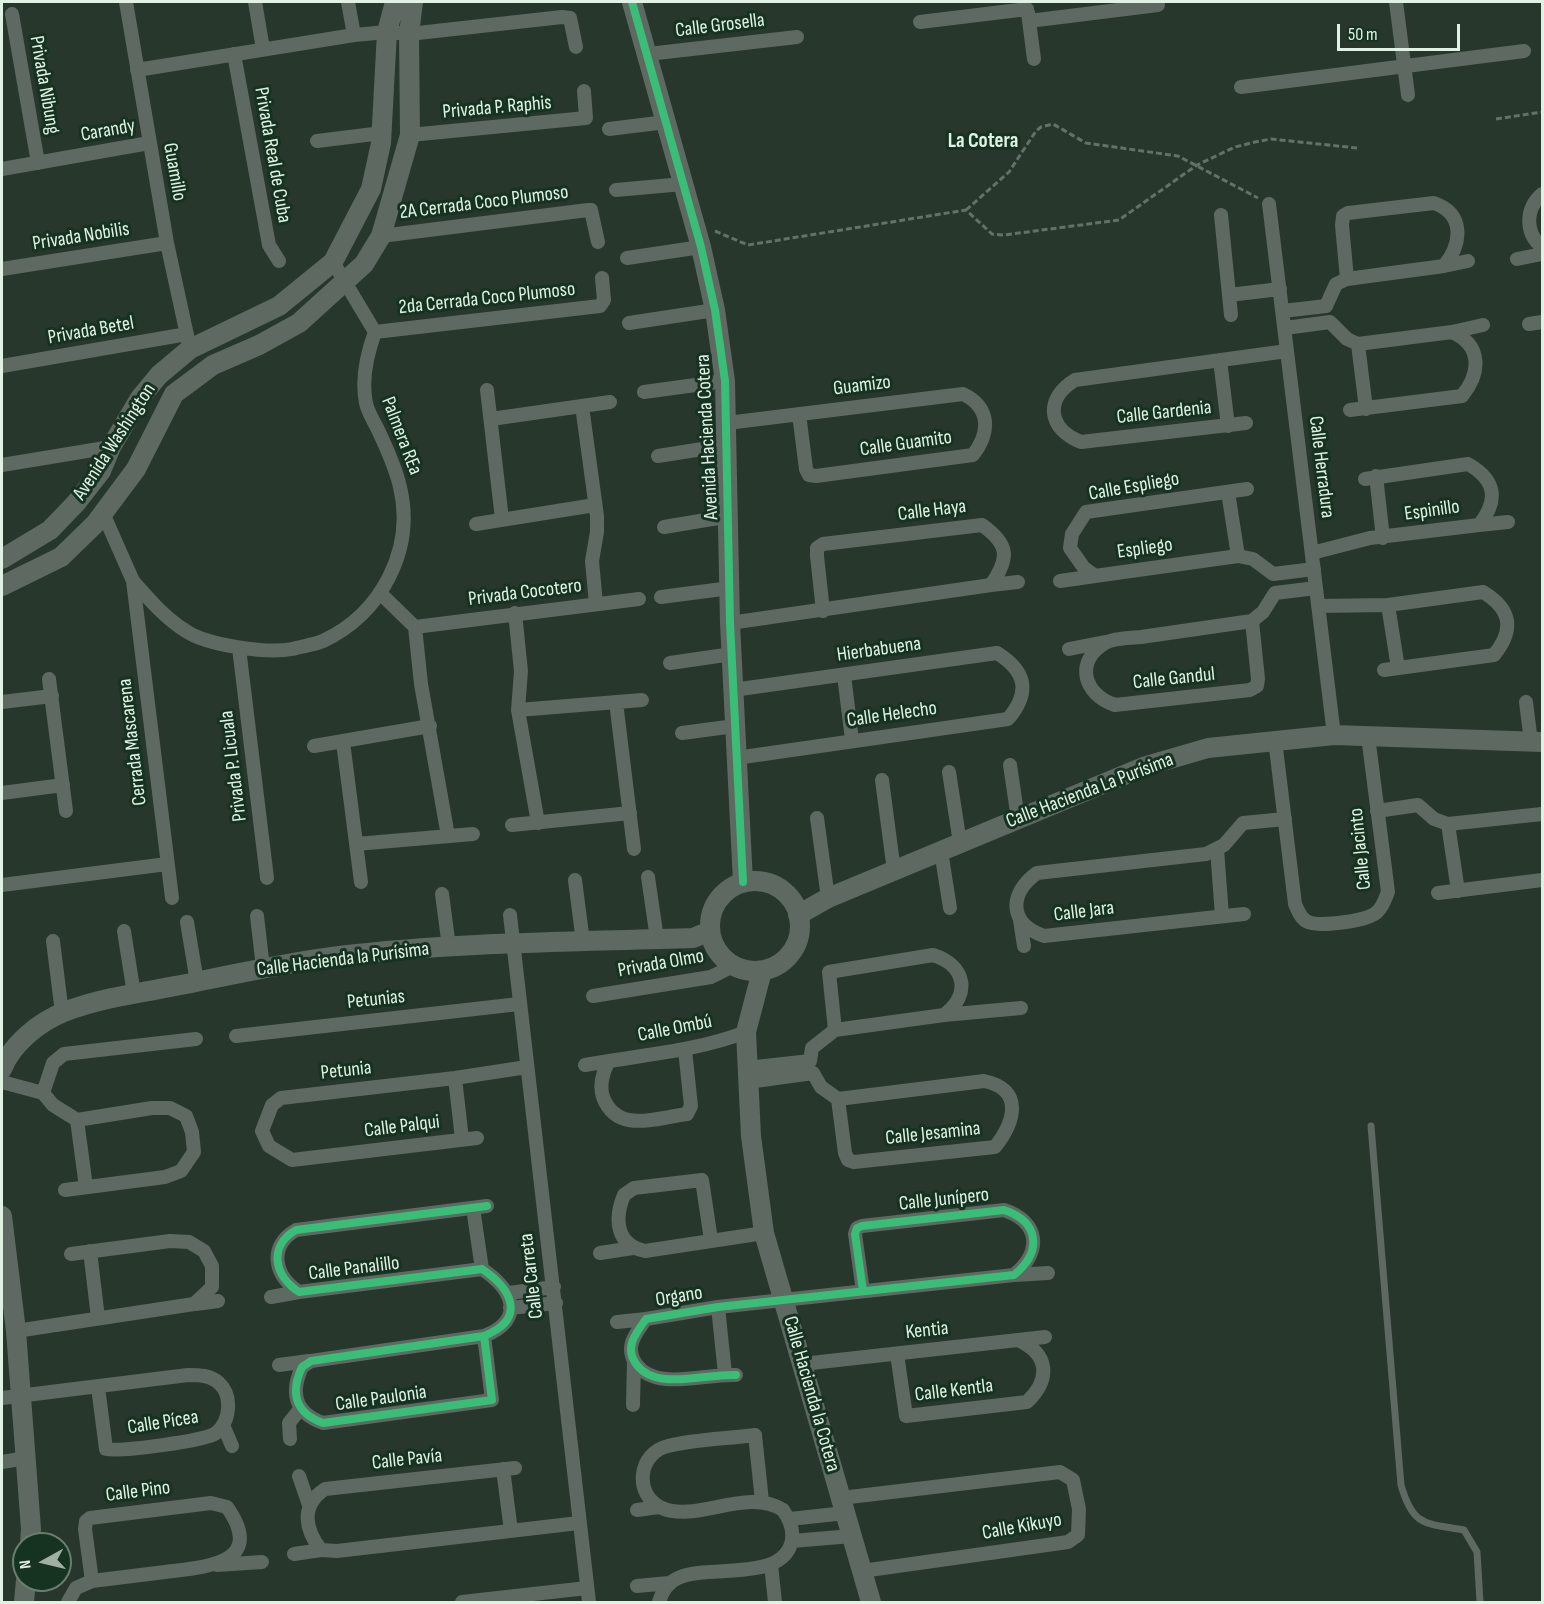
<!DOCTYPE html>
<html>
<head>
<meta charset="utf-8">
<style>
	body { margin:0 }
	#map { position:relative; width:1544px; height:1604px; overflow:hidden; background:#27372c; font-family:"Sofia Sans Condensed",sans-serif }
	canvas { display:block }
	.frame { position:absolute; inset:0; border:3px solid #e1f2e5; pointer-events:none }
	.north { position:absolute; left:12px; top:1532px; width:60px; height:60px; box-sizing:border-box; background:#163321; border:2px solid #677f6f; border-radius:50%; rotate:262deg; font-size:16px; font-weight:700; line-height:24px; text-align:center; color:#e1f2e5 }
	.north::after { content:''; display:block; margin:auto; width:21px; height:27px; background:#a0b1a4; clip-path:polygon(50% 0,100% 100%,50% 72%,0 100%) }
	.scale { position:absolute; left:1337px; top:24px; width:123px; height:27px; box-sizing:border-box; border:3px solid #e1f2e5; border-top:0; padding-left:8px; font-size:18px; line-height:21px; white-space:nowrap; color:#e1f2e5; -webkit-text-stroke:4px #163321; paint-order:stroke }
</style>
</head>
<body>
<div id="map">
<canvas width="1544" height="1604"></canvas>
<div class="frame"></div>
<div class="north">N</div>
<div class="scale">50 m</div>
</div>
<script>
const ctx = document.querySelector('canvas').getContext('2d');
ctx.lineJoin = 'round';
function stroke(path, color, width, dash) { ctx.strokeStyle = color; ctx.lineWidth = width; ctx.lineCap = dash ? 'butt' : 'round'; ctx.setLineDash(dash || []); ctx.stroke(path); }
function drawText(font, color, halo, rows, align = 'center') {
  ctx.font = font + ' "Sofia Sans Condensed",sans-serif'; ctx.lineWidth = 6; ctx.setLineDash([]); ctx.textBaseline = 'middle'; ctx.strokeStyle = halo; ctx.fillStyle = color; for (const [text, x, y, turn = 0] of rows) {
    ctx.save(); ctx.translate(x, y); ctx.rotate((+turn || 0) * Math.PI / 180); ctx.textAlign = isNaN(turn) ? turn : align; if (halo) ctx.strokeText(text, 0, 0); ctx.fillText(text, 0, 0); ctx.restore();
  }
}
stroke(new Path2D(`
	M 1496,119 L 1542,112
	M 966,210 L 1009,172 L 1036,131 L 1041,127 L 1053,124 L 1086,143 L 1178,156 L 1258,198
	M 715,231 L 748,245 L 966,210 L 992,234 L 1004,235 L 1119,220 L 1197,165 L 1235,147 L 1255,142 L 1271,139 L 1357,148`), '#657068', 3, [6, 3]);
stroke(new Path2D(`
	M 1371,1126 L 1401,1485 C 1413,1527 1425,1523 1464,1530 L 1477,1552 L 1480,1602`), '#5d6961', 7);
stroke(new Path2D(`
	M 126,2 L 167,243 L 190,349
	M 255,2 L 263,49
	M 348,2 L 354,35
	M 1396,2 L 1408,95
	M 1028,13 L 1034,59
	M 12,14 L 38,163
	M 1029,21 L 1158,5
	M 920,22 L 1027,9
	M 234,54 L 269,245 L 279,261
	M 648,54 L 797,37
	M 137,70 L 354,35 L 387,32 L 409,34 L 562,17 L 570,18 L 576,47
	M 1241,87 L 1524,51
	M 609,129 L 666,122
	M 410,135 L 586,118 L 584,91
	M 317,141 L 382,133
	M 2,169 L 149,143
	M 616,190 L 683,184
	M 1542,194 C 1525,209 1525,233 1542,247
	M 1269,204 L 1334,735
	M 1221,215 L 1231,315
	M 381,236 L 588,210 L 591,210 L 598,242
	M 627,258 L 701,247
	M 1517,259 L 1542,254
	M 1444,266 L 1468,261
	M 2,269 L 167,243
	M 1229,295 L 1280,289
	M 1283,311 L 1326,306 L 1336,284 L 1347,279 L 1444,266 C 1462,244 1465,214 1434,203 L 1348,213 L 1343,216 L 1342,225 L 1347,279
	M 629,323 L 715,310
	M 1529,324 L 1542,322
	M 1285,328 L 1330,322 L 1347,339 L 1358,344
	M 375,332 L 600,306 L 604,300 L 602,278
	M 1452,332 L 1483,325
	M 1358,344 L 1366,409
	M 1220,360 L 1228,426
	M 2,366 L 187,334
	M 487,390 L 502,519
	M 644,392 L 725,381
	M 582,406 L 597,516 L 597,532 L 592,561 L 596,604
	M 1350,410 L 1462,396 C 1481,373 1482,345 1452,332 L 1358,344
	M 491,419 L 610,402
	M 727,423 L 963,394 C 990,407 991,432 973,455 L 816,476 L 809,475 L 806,469 L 799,414
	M 1246,423 L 1081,442 C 1048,429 1044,399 1075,380 L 1287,351
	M 658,456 L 728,445
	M 2,465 L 111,447
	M 1376,476 L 1383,538
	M 1247,489 L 1086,512 L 1072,534 L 1070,548 L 1084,568 L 1095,576 L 1238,556 L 1253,559 L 1273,574 L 1314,569
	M 1228,492 L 1238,556
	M 103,513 L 133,581 L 172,898
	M 476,524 L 595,505
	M 1479,525 L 1508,522
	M 664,527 L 730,516
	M 1312,553 L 1370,538 L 1479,525 C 1499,500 1496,480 1468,464 L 1365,479
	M 133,581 C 149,599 165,618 186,631 C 206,645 268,654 292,649 C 302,646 314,645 323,641 C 381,614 415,550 400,487 C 396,469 387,449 379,432 C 375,423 368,413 366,403 C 361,379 367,354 375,332 L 333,262
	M 1060,581 L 1095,576
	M 991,585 L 1018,582
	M 381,594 L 415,627
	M 661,597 L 730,588
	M 1388,605 L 1398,668
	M 1318,606 L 1388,605 L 1483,592 C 1511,609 1515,629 1494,655 L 1384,670
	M 515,613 L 521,671 L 518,710 L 538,823
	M 1252,621 L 1258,679 L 1257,686 L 1250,690 L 1115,705 C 1084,695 1074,662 1105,643 C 1114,638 1130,638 1141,637 C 1178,632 1215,626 1252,621 L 1263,612 L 1275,593 L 1316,588
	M 730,623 L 991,585 C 1010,558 1009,544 982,525 L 823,544 L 817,548 L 817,556 L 823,611
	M 415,627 L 639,599
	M 415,627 L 421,684 L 448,836
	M 239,648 L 267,878
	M 1069,649 L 1105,642
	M 670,663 L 732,654
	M 844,675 L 852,740
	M 49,679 L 66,811
	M 733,690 L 997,653 C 1026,671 1031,692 1008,719 L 736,758
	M 2,702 L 52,696
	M 616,702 L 634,849
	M 1526,702 L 1531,742
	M 518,710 L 642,700
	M 682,733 L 735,726
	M 1275,740 L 1295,904 C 1298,911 1301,919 1308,922 C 1321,927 1368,921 1377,912 C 1383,907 1385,899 1388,892 L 1368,736
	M 343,742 L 361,882
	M 314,746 L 430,726
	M 1010,765 L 1018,819
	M 949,772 L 960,843
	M 882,780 L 894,871
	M 2,793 L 63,785
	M 1377,811 L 1418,805 L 1434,819 L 1448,824 L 1542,814
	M 817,818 L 828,898
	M 1448,824 L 1458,891
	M 512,825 L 630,813
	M 356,844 L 473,834
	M 1217,849 L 1222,916
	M 941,851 L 950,908
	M 648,877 L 657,939
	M 575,880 L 583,942
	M 2,885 L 167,864
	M 1438,893 L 1542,880
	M 442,894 L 449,947
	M 1244,914 L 1044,936 C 1009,924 1008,894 1037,873 L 1206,854 L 1224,845 L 1243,823 L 1285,819
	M 510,915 L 589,1602
	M 257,916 L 263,968
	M 1020,920 L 1024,946
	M 187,922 L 197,982
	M 124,931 L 134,994
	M 53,941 L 62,1013
	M 593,996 L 711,977 L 733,966
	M 944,1015 L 1021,1008
	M 236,1036 L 519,1004
	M 609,1061 C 603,1071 599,1086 603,1097 C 617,1134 655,1118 687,1114 L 691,1106 L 685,1050
	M 585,1065 C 639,1055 694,1052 746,1032
	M 747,1068 L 810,1061 L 812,1048 L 835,1030 L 944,1015 C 972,994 965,965 933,955 L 829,972 L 835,1030
	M 455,1078 L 462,1139
	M 2,1082 L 43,1093 L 53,1105 L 77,1120 L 152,1108 L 170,1108 L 186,1116 L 192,1132 L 194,1152 L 181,1171 L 165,1177 L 65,1190
	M 748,1082 L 813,1073 L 821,1087 L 838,1099 L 984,1081 C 1024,1089 1015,1122 995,1147 L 854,1162 L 848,1160 L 845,1153 L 838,1099
	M 43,1093 L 53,1063 L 64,1054 L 196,1039
	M 77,1120 L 86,1187
	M 477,1138 L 292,1160 L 269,1146 L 262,1131 L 272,1105 L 281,1098 L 455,1078 L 527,1067
	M 473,1208 L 482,1269
	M 711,1240 L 702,1180 L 634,1188 L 624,1195 C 614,1219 616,1245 645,1251 L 764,1233
	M 90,1251 L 98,1318
	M 600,1253 L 633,1248
	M 1014,1275 L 1048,1273
	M 509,1293 L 554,1287
	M 271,1297 L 299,1292
	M 196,1304 L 218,1301
	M 718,1307 L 725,1374
	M 510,1308 L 556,1303
	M 617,1322 L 646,1319
	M 16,1331 L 194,1304 L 212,1287 L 212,1266 L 204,1251 L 189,1242 L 170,1241 L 71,1254
	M 484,1336 L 492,1400 L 323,1423 C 295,1413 290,1393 302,1367 L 311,1361 L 484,1336 C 527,1319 512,1289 482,1269 L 299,1292 C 274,1276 268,1246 296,1230 L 487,1206
	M 1018,1340 L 1045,1337
	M 802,1364 L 1018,1340 C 1049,1354 1051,1379 1027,1402 L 906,1416 L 897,1354
	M 279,1365 L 309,1361
	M 736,1375 C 706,1373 656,1392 636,1364 C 624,1347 636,1333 646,1319 L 718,1307 L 1014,1275 C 1042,1252 1040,1222 1004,1210 L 862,1226 L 857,1228 L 855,1234 L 863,1291
	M 2,1398 L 188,1375 C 199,1375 210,1375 219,1383 C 233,1396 230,1422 216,1433 C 205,1441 121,1452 106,1449 L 98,1387
	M 633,1405 L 634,1361
	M 223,1425 L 232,1446
	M 290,1439 L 289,1423 L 300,1409
	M 2,1462 L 26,1458
	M 515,1468 L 325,1489 C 301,1505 304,1528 321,1550 L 337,1551 L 579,1523
	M 503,1469 L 511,1531
	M 299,1476 L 309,1505
	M 841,1498 L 1060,1472 L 1073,1480 L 1079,1509 L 1078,1535 L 1068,1542 L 862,1571
	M 637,1510 L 659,1507
	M 790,1519 L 845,1513
	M 792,1541 L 852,1536
	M 294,1554 L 321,1550
	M 217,1565 L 262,1562
	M 771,1565 L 775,1602
	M 637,1586 L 669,1583
	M 68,1602 L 76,1588 L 92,1581 C 116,1578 141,1575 165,1572 C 205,1567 267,1564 227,1507 L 211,1503 L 90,1518 L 86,1521 L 85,1529 L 92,1581
	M 462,1602 L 587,1588
	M 659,1602 C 662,1592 667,1583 678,1578 C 708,1564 779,1582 791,1544 C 795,1531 790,1520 783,1510 C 747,1487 696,1523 662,1508 C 633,1495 638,1453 668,1446 C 696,1439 726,1439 755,1435 L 762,1501`), '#5d6961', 14);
stroke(new Path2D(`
	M 632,2 L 701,247 L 715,310 L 725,381 L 730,623 L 743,882
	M 2,559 L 50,530 L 76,503 L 101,471 L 111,447 L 140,398 L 159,375 L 190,349 L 279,306 L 333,262 L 371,189 L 381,143 L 387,32 L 395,2
	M 2,586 L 61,557 L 95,524 L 136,469 L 174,394 L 213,365 L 259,345 L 299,323 L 364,264 L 381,236 L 410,135 L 409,34 L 413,2
	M710 926a45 45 0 1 1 90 0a45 45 0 1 1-90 0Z
	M 798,915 L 828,898 L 1146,766 L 1208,748 L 1334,735 L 1542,742
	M 762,971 L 746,1032 L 751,1136 L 764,1233 L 871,1602
	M 2,1069 C 12,1044 39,1022 64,1012 C 106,996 153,991 196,982 C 244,972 291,962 339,956 C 456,942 575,942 693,938 L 710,931
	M 2,1216 L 16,1331 L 31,1529 L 30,1544
	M 24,1602 L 26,1580`), '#5d6961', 20);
stroke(new Path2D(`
	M 632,2 L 701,247 L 715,310 L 725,381 L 730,623 L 743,882
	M 484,1336 L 492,1400 L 323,1423 C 295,1413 290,1393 302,1367 L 311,1361 L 484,1336 C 527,1319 512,1289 482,1269 L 299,1292 C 274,1276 268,1246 296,1230 L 487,1206
	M 736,1375 C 706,1373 656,1392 636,1364 C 624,1347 636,1333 646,1319 L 718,1307 L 1014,1275 C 1042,1252 1040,1222 1004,1210 L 862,1226 L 857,1228 L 855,1234 L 863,1291`), '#3abd76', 8);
drawText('20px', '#e1f2e5', '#163321', [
	["Calle Grosella",720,26,-7],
	["Privada Nibung",44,85,80],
	["Privada P. Raphis",497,108,-5],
	["Carandy",108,131,-10],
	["Privada Real de Cuba",272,155,80],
	["Guamillo",174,172,80],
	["2A Cerrada Coco Plumoso",484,203,-7],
	["Privada Nobilis",81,237,-9],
	["2da Cerrada Coco Plumoso",487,299,-6],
	["Privada Betel",91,331,-10],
	["Guamizo",862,386,-7],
	["Calle Gardenia",1164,413,-6],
	["Palmera REa",401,436,69],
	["Avenida Hacienda Cotera",708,437,-93],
	["Avenida Washington",115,442,-57],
	["Calle Guamito",906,444,-8],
	["Calle Herradura",1321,467,83],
	["Calle Espliego",1134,487,-10],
	["Calle Haya",932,511,-7],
	["Espinillo",1432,511,-8],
	["Espliego",1145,549,-8],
	["Privada Cocotero",525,593,-7],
	["Hierbabuena",879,650,-8],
	["Calle Gandul",1174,679,-6],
	["Calle Helecho",892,715,-8],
	["Cerrada Mascarena",133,742,-97],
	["Privada P. Licuala",234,766,-97],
	["Calle Hacienda La Purísima",1090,791,-21],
	["Calle Jacinto",1361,849,-96],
	["Calle Jara",1084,912,-7],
	["Calle Hacienda la Purísima",343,960,-7],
	["Privada Olmo",661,964,-10],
	["Petunias",376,1000,-6],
	["Calle Ombú",675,1029,-11],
	["Petunia",346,1071,-6],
	["Calle Palqui",402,1127,-7],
	["Calle Jesamina",933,1134,-6],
	["Calle Junípero",944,1200,-6],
	["Calle Panalillo",354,1269,-7],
	["Calle Carreta",532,1276,-97],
	["Organo",679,1297,-9],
	["Kentia",927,1331,-6],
	["Calle Kentla",954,1391,-7],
	["Calle Hacienda la Cotera",811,1394,74],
	["Calle Paulonia",381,1399,-8],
	["Calle Pícea",163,1423,-9],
	["Calle Pavía",407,1460,-6],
	["Calle Pino",138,1492,-7],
	["Calle Kikuyo",1022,1527,-10]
]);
drawText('bold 21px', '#e1f2e5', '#163321', [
	["La Cotera",983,142]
]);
</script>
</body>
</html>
